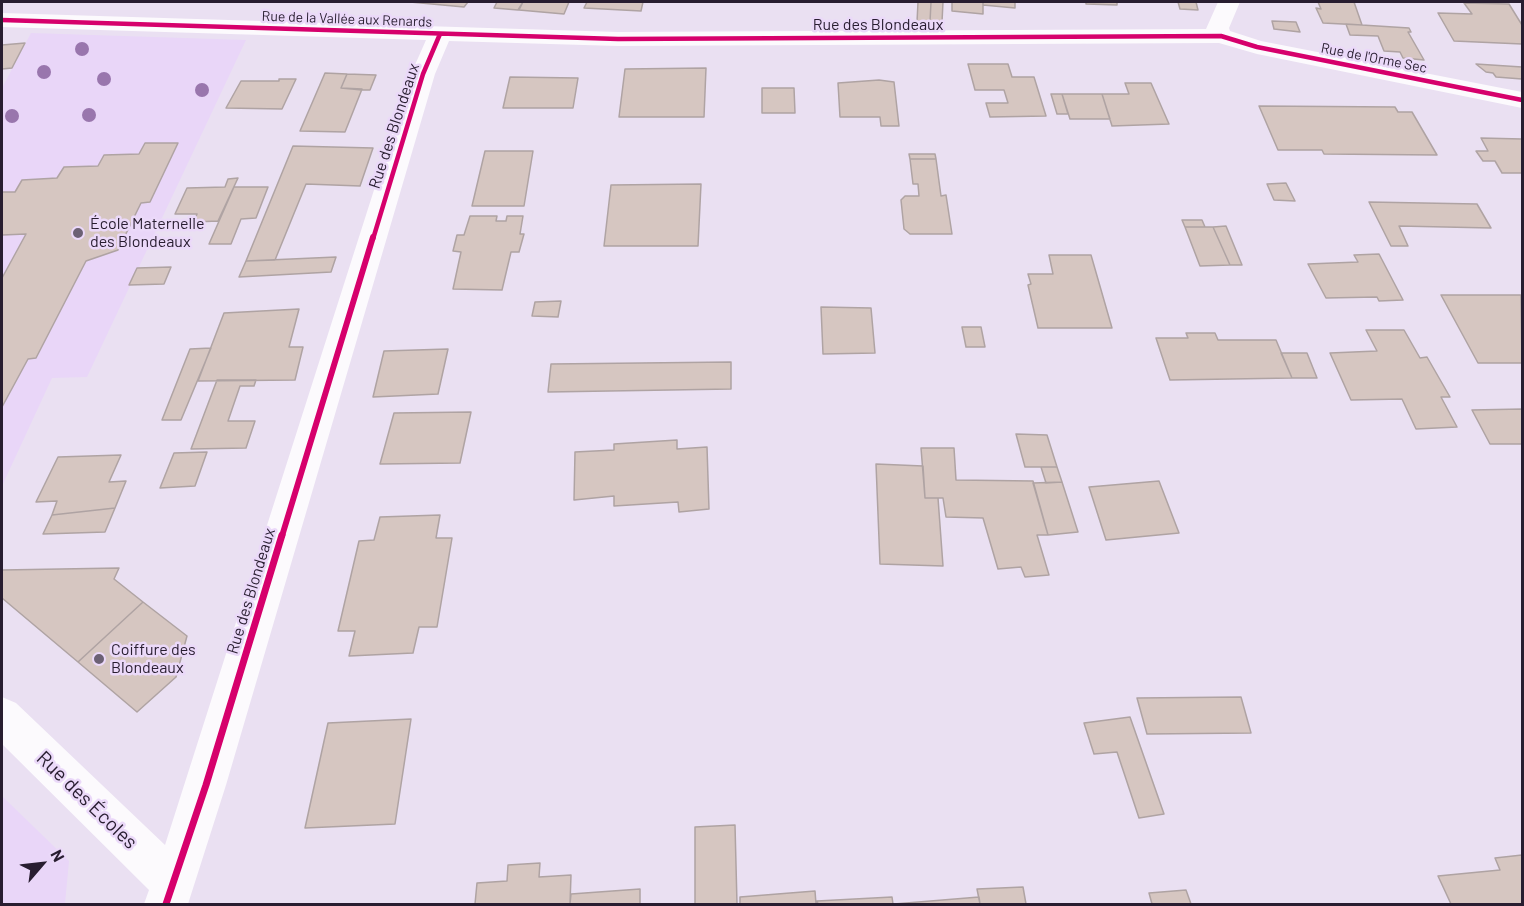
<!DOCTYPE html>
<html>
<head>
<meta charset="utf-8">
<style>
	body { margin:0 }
	#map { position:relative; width:1524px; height:906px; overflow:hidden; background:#eae0f2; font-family:Barlow,sans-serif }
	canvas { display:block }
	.frame { position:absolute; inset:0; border:3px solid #281d30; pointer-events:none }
	.north { position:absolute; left:12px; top:834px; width:60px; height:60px; -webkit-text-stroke:4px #ebd9f9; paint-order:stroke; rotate:62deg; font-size:16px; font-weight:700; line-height:24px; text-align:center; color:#281d30 }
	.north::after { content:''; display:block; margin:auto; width:21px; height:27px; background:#281d30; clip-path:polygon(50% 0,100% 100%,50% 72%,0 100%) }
</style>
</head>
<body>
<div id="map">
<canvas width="1524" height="906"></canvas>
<div class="frame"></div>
<div class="north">N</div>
</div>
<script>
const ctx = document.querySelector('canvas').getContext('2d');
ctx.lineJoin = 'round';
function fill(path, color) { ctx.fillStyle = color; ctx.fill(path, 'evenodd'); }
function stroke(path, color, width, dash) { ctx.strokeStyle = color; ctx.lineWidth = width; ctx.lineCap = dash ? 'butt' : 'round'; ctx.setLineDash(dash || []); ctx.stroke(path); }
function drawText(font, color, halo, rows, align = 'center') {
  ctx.font = font + ' Barlow,sans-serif'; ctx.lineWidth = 5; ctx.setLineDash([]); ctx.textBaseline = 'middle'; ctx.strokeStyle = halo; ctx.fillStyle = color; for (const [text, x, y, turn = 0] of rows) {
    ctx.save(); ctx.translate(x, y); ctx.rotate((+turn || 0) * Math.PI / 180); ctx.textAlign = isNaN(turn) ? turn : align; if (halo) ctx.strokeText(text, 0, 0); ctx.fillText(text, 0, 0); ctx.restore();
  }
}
fill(new Path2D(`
	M 31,33 L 246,40 L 87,377 L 52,378 L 2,486 L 2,88 Z
	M 2,796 L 69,861 L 65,904 L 2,904 Z`), '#e9d6f8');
const building = new Path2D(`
	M 410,2 L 468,2 L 464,7 Z
	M 497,2 L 523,2 L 518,10 L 494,8 Z
	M 523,2 L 569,2 L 564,14 L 519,10 Z
	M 587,2 L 643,2 L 641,11 L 584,8 Z
	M 918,2 L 931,2 L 930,22 L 917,22 Z
	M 931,2 L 943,2 L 942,22 L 930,22 Z
	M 952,2 L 983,2 L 983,14 L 952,11 Z
	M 983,2 L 1015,2 L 1015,8 L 983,5 Z
	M 1086,2 L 1117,2 L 1117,5 L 1086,4 Z
	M 1178,2 L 1196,2 L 1198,10 L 1180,9 Z
	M 1318,2 L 1354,2 L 1362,25 L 1323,23 L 1316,8 L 1321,9 Z
	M 1464,3 L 1509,4 L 1522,25 L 1522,44 L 1454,41 L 1438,13 L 1472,14 Z
	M 1272,21 L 1296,22 L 1300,32 L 1274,29 Z
	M 1346,24 L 1409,28 L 1411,32 L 1408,32 L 1424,60 L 1403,58 L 1400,52 L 1384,51 L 1378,36 L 1350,35 Z
	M 25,43 L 12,68 L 2,69 L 2,45 Z
	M 968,64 L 1008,64 L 1012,77 L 1034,77 L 1046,116 L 990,117 L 986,103 L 1008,103 L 1004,90 L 975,90 Z
	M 1476,64 L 1522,67 L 1522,79 L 1496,77 L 1493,73 L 1486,72 Z
	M 706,68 L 704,117 L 619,117 L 625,69 Z
	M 325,73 L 347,74 L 341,88 L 362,89 L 345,132 L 300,131 Z
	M 347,74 L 376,75 L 370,90 L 362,90 L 341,88 Z
	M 510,77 L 578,78 L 573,108 L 503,108 Z
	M 279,79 L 296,79 L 282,109 L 226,108 L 241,81 L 279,81 Z
	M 879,80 L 894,82 L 899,126 L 881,126 L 880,117 L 840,117 L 838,83 Z
	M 1125,83 L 1151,83 L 1169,124 L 1112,126 L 1102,94 L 1129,94 Z
	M 762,88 L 794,88 L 795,113 L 762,113 Z
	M 1051,94 L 1062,94 L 1068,114 L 1057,114 Z
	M 1062,94 L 1102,94 L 1110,119 L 1070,119 Z
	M 1259,106 L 1395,107 L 1398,112 L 1412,112 L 1437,155 L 1324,154 L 1322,150 L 1278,150 Z
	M 1481,138 L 1522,139 L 1522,173 L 1502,173 L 1495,161 L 1483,161 L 1476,151 L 1488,151 Z
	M 145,143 L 178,143 L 150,202 L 141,203 L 118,250 L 86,261 L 36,358 L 28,359 L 2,407 L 2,278 L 26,234 L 2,235 L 2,192 L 15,192 L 22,180 L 57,178 L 64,167 L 98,166 L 104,155 L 139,154 Z
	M 293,146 L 373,148 L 360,186 L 306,184 L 275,260 L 246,261 Z
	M 485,151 L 533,151 L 524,206 L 472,206 Z
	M 909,154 L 935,154 L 936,159 L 910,159 Z
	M 910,159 L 936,159 L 941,196 L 946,195 L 952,234 L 910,234 L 904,229 L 901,200 L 905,196 L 919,196 L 918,184 L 913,184 Z
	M 238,178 L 218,221 L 194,222 L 197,214 L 175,214 L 187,188 L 225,187 L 228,179 Z
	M 1286,183 L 1295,201 L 1274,200 L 1267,184 Z
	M 701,184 L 698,246 L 604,246 L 611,185 Z
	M 234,187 L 268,187 L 256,218 L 241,219 L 231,244 L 209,244 Z
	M 1369,202 L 1477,204 L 1491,228 L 1399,226 L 1408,246 L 1391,246 Z
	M 470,216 L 497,216 L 496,221 L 506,221 L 507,216 L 523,216 L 520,234 L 524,234 L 519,252 L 511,252 L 502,290 L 453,289 L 461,252 L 453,251 L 457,235 L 464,235 Z
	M 1182,220 L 1202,220 L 1205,227 L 1185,227 Z
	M 1226,226 L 1242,265 L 1230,265 L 1213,227 Z
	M 1185,227 L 1213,227 L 1230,265 L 1200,266 Z
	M 1379,254 L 1403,300 L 1379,301 L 1377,297 L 1326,298 L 1308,264 L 1358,262 L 1354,255 Z
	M 1049,255 L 1091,255 L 1112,328 L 1038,328 L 1028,285 L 1031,284 L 1028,274 L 1053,274 Z
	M 336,257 L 331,272 L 239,277 L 246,261 Z
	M 171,267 L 164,284 L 129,285 L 137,268 Z
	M 1441,295 L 1521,295 L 1522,363 L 1478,363 Z
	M 561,301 L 558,317 L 532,316 L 535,302 Z
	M 821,307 L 871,308 L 875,353 L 823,354 Z
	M 299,309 L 289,347 L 303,347 L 295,380 L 198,381 L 224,313 Z
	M 962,327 L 981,327 L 985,347 L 966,347 Z
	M 1366,330 L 1404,330 L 1420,358 L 1427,357 L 1450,397 L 1441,397 L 1457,427 L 1416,429 L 1402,399 L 1351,400 L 1330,353 L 1377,351 Z
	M 1186,333 L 1215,333 L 1218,340 L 1276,340 L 1292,378 L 1170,380 L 1156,338 L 1188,338 Z
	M 211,348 L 181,420 L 162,420 L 190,349 Z
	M 448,349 L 438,394 L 373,397 L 384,351 Z
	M 1281,353 L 1307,353 L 1317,378 L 1292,378 Z
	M 731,362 L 731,389 L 548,392 L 551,364 Z
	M 217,380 L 256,380 L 254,386 L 240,386 L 228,421 L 255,421 L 246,448 L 191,449 Z
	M 1522,409 L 1522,444 L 1490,444 L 1472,410 Z
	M 471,412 L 460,463 L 380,464 L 394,413 Z
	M 1016,434 L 1047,435 L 1057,467 L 1025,467 Z
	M 677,440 L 677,449 L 707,447 L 709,509 L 679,512 L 678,502 L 614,506 L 614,496 L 574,500 L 575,452 L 614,450 L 614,444 Z
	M 921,448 L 954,448 L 956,480 L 1033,481 L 1048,535 L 1037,535 L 1049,575 L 1025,577 L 1021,567 L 998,569 L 983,518 L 946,517 L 943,498 L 925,498 Z
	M 207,452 L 195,486 L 160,488 L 174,453 Z
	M 121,455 L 109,482 L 126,481 L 115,508 L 52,515 L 57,501 L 36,502 L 58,457 Z
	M 876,464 L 923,466 L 925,498 L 938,498 L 943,566 L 880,564 Z
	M 1041,467 L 1057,467 L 1062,482 L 1046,483 Z
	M 1159,481 L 1179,533 L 1106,540 L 1089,487 Z
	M 1062,482 L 1078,532 L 1048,535 L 1033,483 Z
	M 115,508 L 105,532 L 43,534 L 52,515 Z
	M 440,515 L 436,538 L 452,538 L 437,627 L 419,627 L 413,653 L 349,656 L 355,631 L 338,631 L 359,541 L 374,540 L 380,517 Z
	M 119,568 L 114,579 L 143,602 L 78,662 L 2,598 L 2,570 Z
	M 143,602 L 187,636 L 176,677 L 137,712 L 78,662 Z
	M 1241,697 L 1251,733 L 1147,734 L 1137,698 Z
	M 1130,717 L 1164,814 L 1139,818 L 1117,752 L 1094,754 L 1084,723 Z
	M 411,719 L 395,824 L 305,828 L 328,723 Z
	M 735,825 L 737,904 L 695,904 L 695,827 Z
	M 1522,855 L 1522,904 L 1451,904 L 1438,876 L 1500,870 L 1495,858 Z
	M 540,863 L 539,877 L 571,875 L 570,904 L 475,904 L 477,883 L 507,881 L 508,865 Z
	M 1023,887 L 1026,904 L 980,904 L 977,889 Z
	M 640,889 L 640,904 L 570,904 L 571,894 Z
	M 1186,890 L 1191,904 L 1152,904 L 1149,893 Z
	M 815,891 L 816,904 L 740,904 L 740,897 Z
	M 892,897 L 893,904 L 818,904 L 817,901 Z
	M 979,897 L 980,904 L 894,904 Z`);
fill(building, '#d6c6c1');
stroke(building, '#afa3a3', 1.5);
fill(new Path2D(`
	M 1218,2 L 1240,2 L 1229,28 L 1230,31 L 1261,41 L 1522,92 L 1522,108 L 1257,54 L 1219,43 L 618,46 L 449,41 L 435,74 L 226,785 L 188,904 L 144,904 L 149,890 L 2,744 L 2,697 L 16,703 L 165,845 L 411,74 L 426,40 L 2,27 L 2,13 L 618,32 L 1206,29 Z`), '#fcfafd');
stroke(new Path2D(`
	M 2,20 L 618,39 L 1221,36 L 1257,47 L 1522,100
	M 373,239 L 423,74 L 440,34`), '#d6006c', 4.5);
stroke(new Path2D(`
	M 282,536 L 373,237`), '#d6006c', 6);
stroke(new Path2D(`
	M 166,904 L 206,785 L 282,535`), '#d6006c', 7);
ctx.fillStyle = '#9976ad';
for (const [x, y] of [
	[82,49],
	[44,72],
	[104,79],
	[202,90],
	[89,115],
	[12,116]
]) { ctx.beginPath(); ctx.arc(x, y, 7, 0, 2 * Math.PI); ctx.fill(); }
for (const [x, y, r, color] of [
	[78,233,6,"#6c6174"],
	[99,659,6,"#6c6174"]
]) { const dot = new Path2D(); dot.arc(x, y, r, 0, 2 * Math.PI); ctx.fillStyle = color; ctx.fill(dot); stroke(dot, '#ebd9f9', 2); }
drawText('14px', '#281d30', '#ebd9f9', [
	["Rue de la Vallée aux Renards",347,19,2],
	["Rue de l'Orme Sec",1374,58,11]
]);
drawText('16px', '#281d30', '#ebd9f9', [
	["Rue des Blondeaux",878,25],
	["Rue des Blondeaux",394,126,-72],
	["Rue des Blondeaux",251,591,-73]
]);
drawText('16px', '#281d30', '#ebd9f9', [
	["École Maternelle",90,224],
	["des Blondeaux",90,242],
	["Coiffure des",111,650],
	["Blondeaux",111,668]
], 'left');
drawText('20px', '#281d30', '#ebd9f9', [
	["Rue des Écoles",87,800,44]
]);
</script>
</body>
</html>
